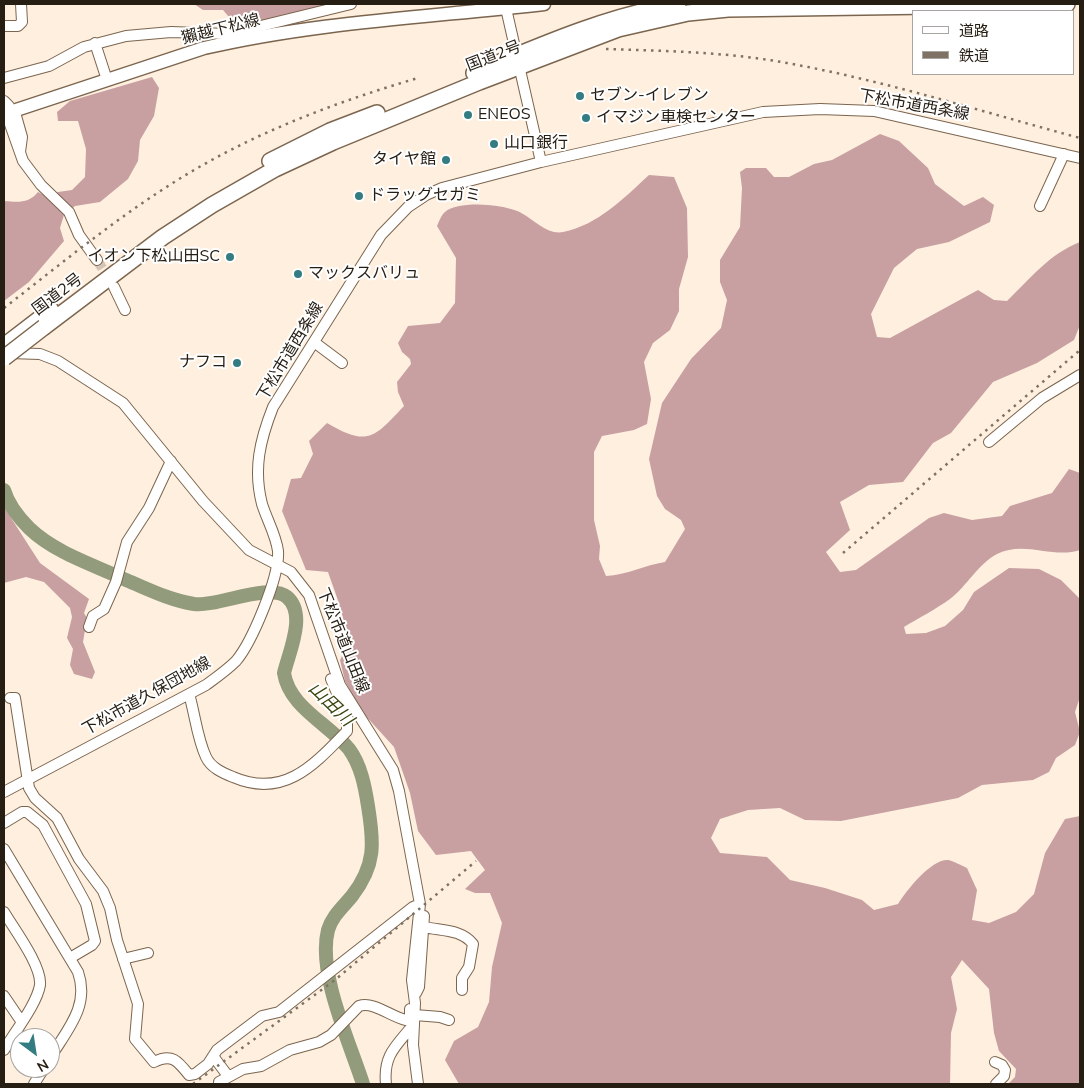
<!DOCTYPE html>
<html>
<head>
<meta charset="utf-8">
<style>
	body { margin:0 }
	#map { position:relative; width:1084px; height:1088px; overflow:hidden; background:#ffefdf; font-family:"Nunito Sans","Noto Sans JP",sans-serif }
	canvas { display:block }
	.frame { position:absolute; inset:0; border:5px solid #261d13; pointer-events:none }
	.legend { position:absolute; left:912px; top:10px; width:162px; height:65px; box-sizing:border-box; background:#fff; border:1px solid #a8a5a1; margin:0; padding:6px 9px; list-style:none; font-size:15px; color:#261d13 }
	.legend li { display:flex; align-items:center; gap:10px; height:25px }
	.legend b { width:25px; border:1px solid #a8a5a1 }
	.north { position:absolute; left:10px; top:1028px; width:50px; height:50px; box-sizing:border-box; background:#fff; border:1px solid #a8a5a1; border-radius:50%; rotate:149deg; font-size:14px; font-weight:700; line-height:20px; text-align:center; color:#261d13 }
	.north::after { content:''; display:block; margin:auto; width:18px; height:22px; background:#337c82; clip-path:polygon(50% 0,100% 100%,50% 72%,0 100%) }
</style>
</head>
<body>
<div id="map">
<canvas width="1084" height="1088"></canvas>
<div class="frame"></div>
<ul class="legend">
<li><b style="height:6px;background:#fff"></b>道路</li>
<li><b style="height:6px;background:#7e7265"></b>鉄道</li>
</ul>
<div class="north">N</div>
</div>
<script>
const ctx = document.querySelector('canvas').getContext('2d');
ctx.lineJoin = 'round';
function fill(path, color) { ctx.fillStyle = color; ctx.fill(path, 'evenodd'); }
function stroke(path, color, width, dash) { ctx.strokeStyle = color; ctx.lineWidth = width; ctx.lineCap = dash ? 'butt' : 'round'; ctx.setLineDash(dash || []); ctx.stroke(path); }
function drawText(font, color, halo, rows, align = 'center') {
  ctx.font = font + ' "Nunito Sans","Noto Sans JP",sans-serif'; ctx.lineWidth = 4; ctx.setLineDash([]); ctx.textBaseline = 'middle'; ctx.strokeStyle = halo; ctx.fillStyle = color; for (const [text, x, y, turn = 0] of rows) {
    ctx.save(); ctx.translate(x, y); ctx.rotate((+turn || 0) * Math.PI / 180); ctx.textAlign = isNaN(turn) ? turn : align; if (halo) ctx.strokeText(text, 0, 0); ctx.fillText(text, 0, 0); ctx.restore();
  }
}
fill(new Path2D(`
	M 194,4 L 340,4 L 260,21 L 229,17 L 223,10 L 203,10 Z
	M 152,77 L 159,88 L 154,116 L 140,140 L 138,161 L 128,179 L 100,202 L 75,206 L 64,215 L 60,228 L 64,241 L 29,282 L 4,301 L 4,201 C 18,202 28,204 38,192 L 50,198 L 58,192 L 72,190 L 85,177 L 86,149 L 78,121 L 58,121 L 57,112 L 70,101 Z
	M 880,134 L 899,141 L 928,168 L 935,184 L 964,206 L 983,197 L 994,205 L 990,222 L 949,242 L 917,249 L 894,268 L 871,314 L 877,337 L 890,338 L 978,290 L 994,300 L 1007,301 C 1032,277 1048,255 1080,242 L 1080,325 L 1074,340 L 1037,363 L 993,382 L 951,433 L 933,443 L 903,482 L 869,485 L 840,502 L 850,530 L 826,552 L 840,572 L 856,570 L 929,518 L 944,513 L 972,520 L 1002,516 L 1010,506 L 1052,493 L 1069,469 L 1080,473 L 1080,550 C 1053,559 1024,540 997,554 C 978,564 967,586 950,599 C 936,609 919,618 904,627 L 906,634 L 926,633 L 945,626 L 963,610 L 974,592 L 1009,568 L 1039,569 L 1061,580 L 1080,599 L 1080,697 L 1075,712 L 1080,732 L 1075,745 L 1056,758 L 1049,772 L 1033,780 L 982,785 L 958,798 L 841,821 L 805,820 L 780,808 L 748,810 L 720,819 L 711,838 L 720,853 L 767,857 L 790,880 L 825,888 L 862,900 L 874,910 L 898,904 C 906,891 931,859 948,860 C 954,861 962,866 967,868 L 977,890 L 972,920 L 989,923 L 1016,912 L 1034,894 L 1045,853 L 1065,819 L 1080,816 L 1080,1082 L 1076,1084 L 1008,1084 L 1015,1077 L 1016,1069 L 999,1051 L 994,1033 L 989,989 L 962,960 L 951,977 L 957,1009 L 951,1033 L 950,1084 L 459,1084 L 445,1060 L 454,1041 L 478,1027 L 489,1002 L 492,967 L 502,923 L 490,893 L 475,893 L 465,889 L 485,870 L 471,851 L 436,855 L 418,831 L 410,793 L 394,747 L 363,713 L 345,681 L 340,660 C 355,637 336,596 328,572 L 306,570 L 282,511 L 291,479 L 301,478 L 313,454 L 309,441 L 327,423 C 368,447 374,438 404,406 L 398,392 L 397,382 L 411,364 L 410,359 L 402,352 L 398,343 L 408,326 L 440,323 L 455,303 L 456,258 L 437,226 C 439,222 441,215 445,212 C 459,200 507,204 523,214 C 535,221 548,235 563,232 C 598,225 624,198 649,175 L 674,177 L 687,208 L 688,257 L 679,289 L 679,311 L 670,330 L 653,343 L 644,362 L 651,399 L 647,424 L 634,430 L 602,436 L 594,452 L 594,520 L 600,546 L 599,559 L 606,576 C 627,575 645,565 665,562 L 685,529 L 681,520 L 665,509 L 657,496 L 649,459 L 662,403 L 691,359 L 721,328 L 727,300 L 720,282 L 720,260 L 740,227 L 742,188 L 740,172 L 746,168 L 766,168 L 774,177 L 789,177 L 814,164 L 832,160 Z
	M 4,507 L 40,563 L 89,599 L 84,613 L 87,618 L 83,642 L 95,672 L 92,679 L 74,674 L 70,665 L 73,649 L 67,638 L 72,617 L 70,608 L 44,582 L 26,577 L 4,583 Z`), '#c8a0a2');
stroke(new Path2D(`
	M 4,490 C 8,504 18,517 29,528 C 55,553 94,565 126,580 C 148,589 169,600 194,604 C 218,607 269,582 287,597 C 307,614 289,652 284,673 C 289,707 329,724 349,749 C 361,765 365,787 368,806 C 374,843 376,865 352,896 C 343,907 332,916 328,930 C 317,973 350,1043 363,1084`), '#929c7c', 14);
stroke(new Path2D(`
	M 97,260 L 111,282`), '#d4c5b6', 10, [10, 5]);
const minor = new Path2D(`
	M 505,4 L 541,162
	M 4,26 L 18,26 L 22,22 L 21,4
	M 95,43 L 107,80
	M 4,78 L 49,66 L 84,47 L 126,36 L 171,32 L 228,34 L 351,4
	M 4,101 L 9,106
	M 6,113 L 23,161 L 41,185 L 69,212 L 79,235 L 97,260
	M 16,116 L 22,137 L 20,152
	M 1040,206 L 1064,154
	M 114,287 L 125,310
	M 314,342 L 342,363
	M 10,353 L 40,354 L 58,361 L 123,403 L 203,501 L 249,550 L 291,572 L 309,595 L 340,685 L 393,770 L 399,791 L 420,904 L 412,980 L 415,1003 L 413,1045 L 418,1084
	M 989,442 L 1042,398 L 1080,375
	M 89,627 L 93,616 L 104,609 L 116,582 L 127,542 L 149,508 L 171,461
	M 189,694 C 195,714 197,738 206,757 C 211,768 223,773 233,777 C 284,799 314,765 347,731 L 347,717 L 331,679
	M 10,698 L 15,698 L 29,788 L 35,798 L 57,818 L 79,859 L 103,891 L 110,908 L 117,940 L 138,1004 L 135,1039 L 154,1062 C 172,1053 178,1061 189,1075 L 195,1074 L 208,1064 L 217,1050 L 262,1016 L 279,1012 L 413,907 L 420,904
	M 4,792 L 206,685 C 217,677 227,670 236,661 C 252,642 280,576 278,551 C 276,535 267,520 262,504 C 253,469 260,440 273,407 L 381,235 L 408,207 L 426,195 L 442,188 L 541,162 L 763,112 L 820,109 L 874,111 L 1080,158
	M 4,823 L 22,812 L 27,812 L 43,825 L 86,904 L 95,941 L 92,945 L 70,958
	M 4,849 L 78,972 C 90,1006 67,1030 50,1058
	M 4,912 C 14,929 42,966 40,985 C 37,1004 14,1033 4,1050
	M 424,927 C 442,931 461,929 473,944 L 469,967 L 462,978 L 462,990
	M 123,959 L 148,953
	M 416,993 L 419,987 L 424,916
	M 4,996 L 21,1021
	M 415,1015 L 440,1017 L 449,1020
	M 213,1056 L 228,1076
	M 995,1062 L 1002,1065 L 1005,1070 L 1004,1076 L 996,1084
	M 34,1084 L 44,1068
	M 219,1084 L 219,1082 L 243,1069 L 261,1066 L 290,1050 L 319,1042 L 331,1035 L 359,1006 C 374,1001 391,1017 406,1020 L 410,1019 L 410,1009
	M 386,1084 C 383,1055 396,1046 414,1024`);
const major = new Path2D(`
	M 4,114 L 204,48 C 315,22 431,17 544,4`);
const highway = new Path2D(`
	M 474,73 C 541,45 607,16 678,4
	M 270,161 L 330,131 L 377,113
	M 44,327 L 163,237 L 212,205 L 275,169 L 333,142 L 479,82 L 618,29 L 688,13 L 728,9 L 1067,4
	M 4,346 L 51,310`);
stroke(minor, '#7b654e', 12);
stroke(major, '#7b654e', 15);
stroke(highway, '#7b654e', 18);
stroke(minor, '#fff', 10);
stroke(major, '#fff', 12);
stroke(highway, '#fff', 15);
stroke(new Path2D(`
	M 606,49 C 667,51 727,52 787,63 C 886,81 983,112 1080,138
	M 4,308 C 57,267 109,224 165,188 C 243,137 329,104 418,78
	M 843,553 L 1080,350
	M 193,1084 L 335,980 L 476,861`), '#7e7265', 2.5, [2.5, 5]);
const highwayBridge = new Path2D(`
	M 4,358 L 44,327`);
stroke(highwayBridge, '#7b654e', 18, []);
stroke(highwayBridge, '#fff', 15);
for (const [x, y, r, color] of [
	[580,96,5,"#337c82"],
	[468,115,5,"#337c82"],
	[586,118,5,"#337c82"],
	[494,144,5,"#337c82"],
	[446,160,5,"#337c82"],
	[359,196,5,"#337c82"],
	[230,257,5,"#337c82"],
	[298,274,5,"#337c82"],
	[237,363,5,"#337c82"]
]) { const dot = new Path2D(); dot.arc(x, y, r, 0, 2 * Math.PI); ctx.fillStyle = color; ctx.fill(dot); stroke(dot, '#fff', 2); }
drawText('16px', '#261d13', '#fff', [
	["獺越下松線",221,30,-14],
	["国道2号",494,57,-21],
	["下松市道西条線",914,106,10],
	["国道2号",58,295,-37],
	["下松市道西条線",291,352,-59],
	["下松市道山田線",342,641,68],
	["下松市道久保団地線",147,697,-29]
]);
drawText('16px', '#261d13', '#fff', [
	["セブン-イレブン",590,96],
	["ENEOS",478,115],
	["イマジン車検センター",596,118],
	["山口銀行",504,144],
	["タイヤ館",436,160,"right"],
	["ドラッグセガミ",369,196],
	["イオン下松山田SC",220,257,"right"],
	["マックスバリュ",308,274],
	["ナフコ",227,363,"right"]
], 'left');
drawText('italic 18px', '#3a4710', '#fff', [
	["山田川",330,705,44]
]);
</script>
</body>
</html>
